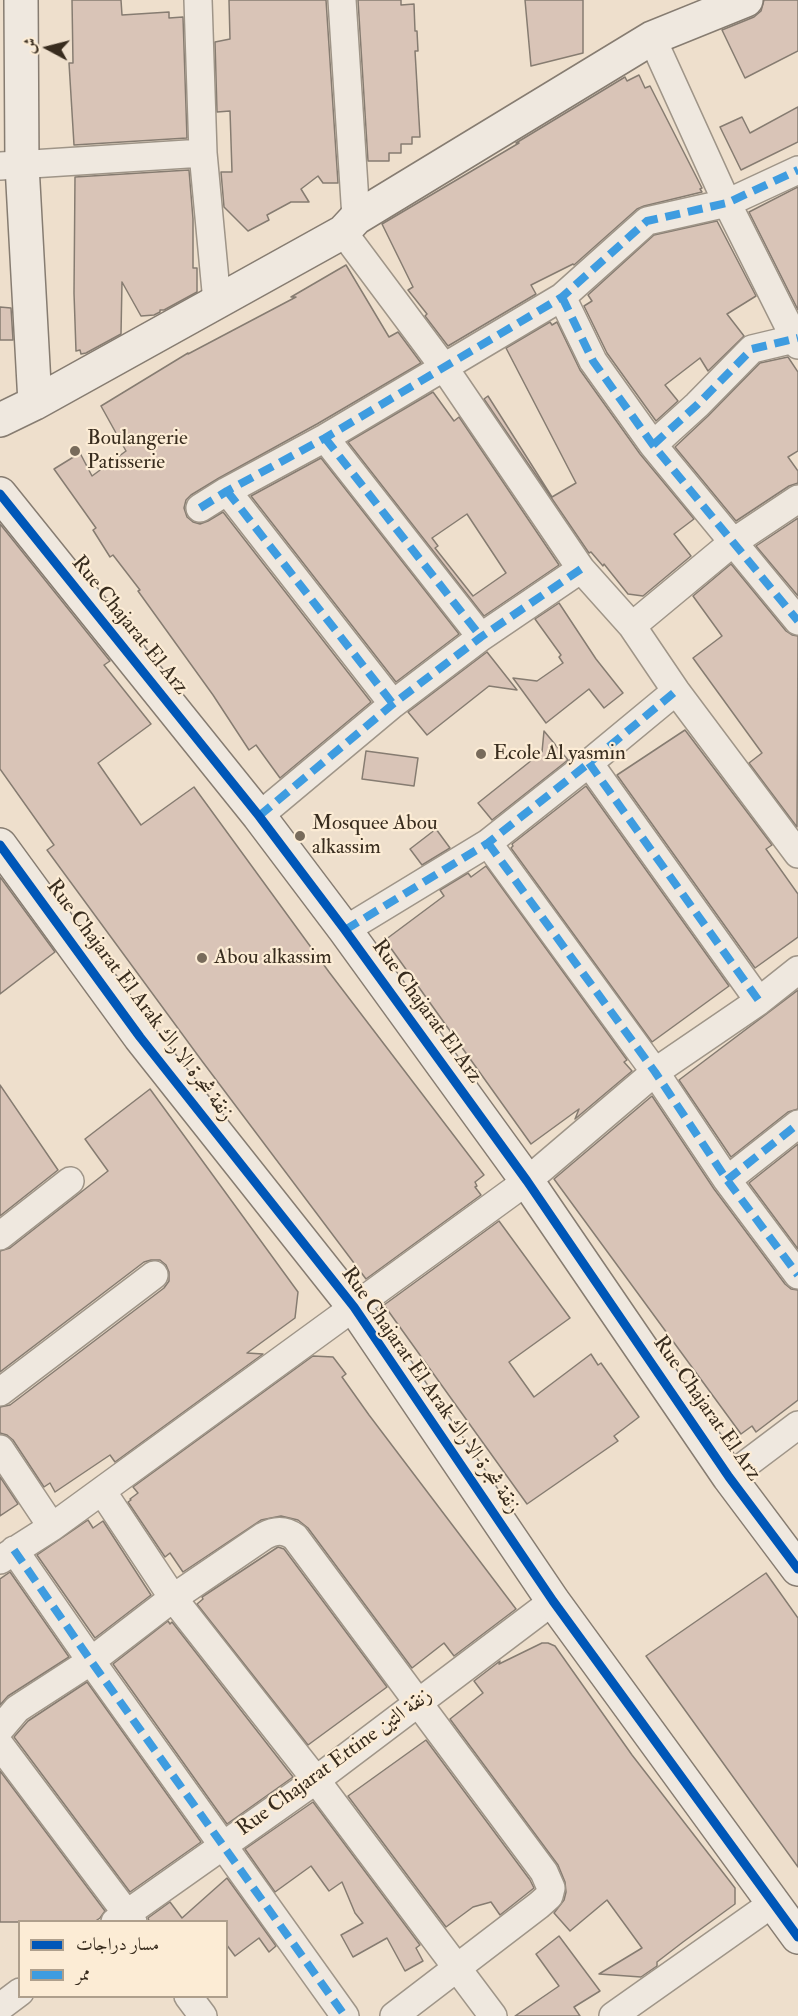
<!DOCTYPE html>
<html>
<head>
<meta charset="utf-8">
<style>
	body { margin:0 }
	#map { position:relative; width:798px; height:2016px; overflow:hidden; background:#eedfcc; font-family:"IM FELL Double Pica",Amiri,serif }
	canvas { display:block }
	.legend { position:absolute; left:18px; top:1920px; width:210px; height:78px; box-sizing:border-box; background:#fcecd5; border:2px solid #ae9f8c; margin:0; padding:8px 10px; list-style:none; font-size:18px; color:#382c1e }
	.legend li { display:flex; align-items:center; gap:12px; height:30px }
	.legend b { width:30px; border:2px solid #ae9f8c }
	.north { position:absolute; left:18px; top:18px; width:60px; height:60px; -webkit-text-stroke:4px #fcecd5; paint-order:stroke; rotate:277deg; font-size:16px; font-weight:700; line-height:24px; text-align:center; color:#382c1e }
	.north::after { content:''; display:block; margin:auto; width:21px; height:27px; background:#382c1e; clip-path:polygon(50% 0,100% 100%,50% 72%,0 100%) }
</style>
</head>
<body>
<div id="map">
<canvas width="798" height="2016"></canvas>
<ul class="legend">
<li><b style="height:8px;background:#0057b8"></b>مسار دراجات</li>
<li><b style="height:8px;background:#3e9ce0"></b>ممر</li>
</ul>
<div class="north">ش</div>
</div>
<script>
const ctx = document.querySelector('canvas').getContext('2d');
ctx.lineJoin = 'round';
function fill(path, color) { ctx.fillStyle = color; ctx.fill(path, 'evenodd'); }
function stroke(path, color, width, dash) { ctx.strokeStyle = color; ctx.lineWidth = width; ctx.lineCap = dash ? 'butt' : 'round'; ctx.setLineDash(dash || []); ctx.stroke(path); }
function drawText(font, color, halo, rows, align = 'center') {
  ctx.font = font + ' "IM FELL Double Pica",Amiri,serif'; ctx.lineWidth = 4.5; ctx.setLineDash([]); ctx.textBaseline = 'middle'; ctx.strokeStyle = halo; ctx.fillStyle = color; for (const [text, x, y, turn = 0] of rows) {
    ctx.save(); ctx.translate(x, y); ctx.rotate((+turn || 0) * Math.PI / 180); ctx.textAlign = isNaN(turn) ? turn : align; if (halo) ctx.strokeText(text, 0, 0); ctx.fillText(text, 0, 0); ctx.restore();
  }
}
const building = new Path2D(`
	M 72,0 L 121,0 L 122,15 L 169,12 L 169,18 L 183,17 L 187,138 L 74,145 L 69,63 L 73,63 Z
	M 229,0 L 326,0 L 338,183 L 323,183 L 318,176 L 301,189 L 309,202 L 291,202 L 267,215 L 269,220 L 248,231 L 224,207 L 221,172 L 232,172 L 230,111 L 217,112 L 215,42 L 230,39 Z
	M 358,0 L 401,0 L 401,5 L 414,4 L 415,31 L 417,31 L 418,51 L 415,51 L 420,137 L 412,137 L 412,144 L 401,144 L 401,153 L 389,153 L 389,161 L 368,161 Z
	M 525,0 L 583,0 L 583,53 L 531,66 Z
	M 764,0 L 798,0 L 798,51 L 745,78 L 722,30 L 754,17 L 761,11 Z
	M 639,75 L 645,88 L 650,86 L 702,188 L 700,189 L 702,192 L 644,206 L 637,209 L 574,265 L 573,264 L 531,285 L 536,294 L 448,346 L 425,316 L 427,314 L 408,290 L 413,287 L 382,224 L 519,143 L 516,143 L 625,77 L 627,81 Z
	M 798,107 L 798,142 L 741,170 L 720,127 L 742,117 L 750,133 Z
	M 189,170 L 193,219 L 193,268 L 197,268 L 197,292 L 164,310 L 160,310 L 160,312 L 154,315 L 141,316 L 122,282 L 121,334 L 86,353 L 81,354 L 80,350 L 76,351 L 74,293 L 75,177 Z
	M 798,187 L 798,310 L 749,212 Z
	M 717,221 L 756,296 L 727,314 L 744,336 L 708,371 L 700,358 L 665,385 L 678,401 L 656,421 L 607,353 L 584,306 L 592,301 L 588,295 L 654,235 Z
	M 346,265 L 389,337 L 398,332 L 421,363 L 317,424 L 219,478 L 191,495 L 186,500 L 184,508 L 187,517 L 193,522 L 200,524 L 208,521 L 223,512 L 371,702 L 280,778 L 256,745 L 249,750 L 213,695 L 138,591 L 140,590 L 113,555 L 110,557 L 93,530 L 96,528 L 54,469 L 80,453 L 92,476 L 126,451 L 101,406 L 188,353 L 188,354 L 296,297 L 291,297 Z
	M 0,307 L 11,308 L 13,340 L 0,340 Z
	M 550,322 L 552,325 L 557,322 L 580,370 L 640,454 L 694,519 L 674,534 L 691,556 L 643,596 L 628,594 L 604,564 L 603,566 L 591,552 L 589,553 L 484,399 L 488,396 L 552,497 L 576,483 L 506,348 Z
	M 788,357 L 798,372 L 798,451 L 788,457 L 798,471 L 798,483 L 789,486 L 736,521 L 675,447 L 708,416 L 760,363 Z
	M 433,392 L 454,421 L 459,417 L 559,565 L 484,616 L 348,442 ZM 467,514 L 506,573 L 473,596 L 435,548 L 438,546 L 432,538 Z
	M 321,458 L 459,634 L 396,682 L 251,496 Z
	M 798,518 L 798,596 L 756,546 Z
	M 0,524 L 110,661 L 104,665 L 151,724 L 98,763 L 141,825 L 194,787 L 329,972 L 484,1175 L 475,1182 L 477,1186 L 475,1187 L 481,1195 L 366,1279 L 202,1061 L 47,850 L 54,845 L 0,769 Z
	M 731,564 L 786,631 L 792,635 L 798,636 L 797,827 L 749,763 L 762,753 L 693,658 L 722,636 L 693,596 Z
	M 559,603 L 596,659 L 623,693 L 604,708 L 589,689 L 546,723 L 513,678 L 537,681 L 563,663 L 559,657 L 561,655 L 535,619 Z
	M 487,652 L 517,690 L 489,686 L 427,735 L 408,712 Z
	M 685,730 L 772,845 L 766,849 L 798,894 L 798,937 L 755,968 L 617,775 Z
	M 544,731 L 568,760 L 492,820 L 478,803 L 542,752 Z
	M 366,751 L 418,758 L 414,786 L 362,779 Z
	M 586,786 L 729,986 L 652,1042 L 511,848 L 513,846 L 512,844 Z
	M 436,829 L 450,848 L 422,865 L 410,849 Z
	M 486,866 L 627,1060 L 624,1062 L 632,1071 L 575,1119 L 579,1109 L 531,1144 L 385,940 L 444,896 L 440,890 L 468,873 L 471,877 Z
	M 0,877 L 55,952 L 0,994 Z
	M 798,990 L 798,1109 L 788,1112 L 731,1157 L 679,1080 Z
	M 0,1085 L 58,1170 L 0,1216 Z
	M 150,1089 L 298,1292 L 295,1318 L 247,1353 L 263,1354 L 115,1462 L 110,1455 L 55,1492 L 50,1483 L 44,1487 L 13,1440 L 7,1435 L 0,1433 L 0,1407 L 10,1405 L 164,1288 L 169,1281 L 169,1272 L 166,1265 L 160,1260 L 151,1260 L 144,1262 L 0,1372 L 0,1251 L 10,1248 L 108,1171 L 85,1139 Z
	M 652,1096 L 714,1189 L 785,1284 L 791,1289 L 798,1290 L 798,1400 L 756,1432 L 752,1426 L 741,1434 L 554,1179 Z
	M 798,1144 L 798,1249 L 749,1183 Z
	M 499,1221 L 570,1318 L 509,1362 L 534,1397 L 591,1354 L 598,1365 L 601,1363 L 639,1417 L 614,1436 L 618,1441 L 527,1504 L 384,1305 Z
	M 313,1356 L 333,1357 L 346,1374 L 342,1377 L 369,1415 L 516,1609 L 454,1656 L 444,1643 L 412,1668 L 308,1528 L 298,1520 L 281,1516 L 261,1520 L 183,1572 L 170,1553 L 165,1557 L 128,1502 L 131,1500 L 130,1499 L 138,1493 L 133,1487 Z
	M 0,1477 L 18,1504 L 0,1516 Z
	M 88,1520 L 93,1528 L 103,1521 L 151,1595 L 95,1638 L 37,1555 Z
	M 278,1547 L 284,1549 L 387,1687 L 308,1745 L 197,1604 L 203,1599 L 202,1597 Z
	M 10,1572 L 69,1657 L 8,1696 L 0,1705 L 0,1579 Z
	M 766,1573 L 798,1618 L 798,1867 L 646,1656 Z
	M 168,1621 L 170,1624 L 172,1622 L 293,1777 L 227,1824 L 113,1664 Z
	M 542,1643 L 548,1643 L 555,1646 L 632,1755 L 735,1888 L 735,1904 L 683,1942 L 657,1962 L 657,1966 L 641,1977 L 599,1974 L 642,1948 L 607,1900 L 570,1931 L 554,1913 L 564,1900 L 566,1892 L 565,1882 L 558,1865 L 450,1719 L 483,1693 L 474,1681 L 500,1661 L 499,1664 Z
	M 87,1682 L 201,1842 L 130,1892 L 14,1737 L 28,1721 Z
	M 426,1740 L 530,1880 L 534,1888 L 500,1915 L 491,1902 L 473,1907 L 446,1927 L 348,1796 Z
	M 0,1771 L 105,1911 L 100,1918 L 94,1922 L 0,1922 Z
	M 313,1802 L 420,1945 L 416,1948 L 423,1961 L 405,1971 L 387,1938 L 353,1957 L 341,1935 L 363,1923 L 355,1913 L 342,1882 L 329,1891 L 311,1866 L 275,1892 L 252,1859 L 245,1849 Z
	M 227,1878 L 276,1946 L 269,1952 L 259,1938 L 235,1956 L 226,1944 L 226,1922 L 149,1921 L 148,1918 L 170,1902 L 182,1918 Z
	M 559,1936 L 600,1991 L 574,2007 L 580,2016 L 515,2016 L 559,1986 L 536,1954 Z`);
fill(building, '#d9c4b7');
stroke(building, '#867c71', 1.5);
const street = new Path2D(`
	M 198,0 L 203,153 L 217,302
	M 342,0 L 356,218
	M 652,38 L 727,203 L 798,345
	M 0,166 L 203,153
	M 343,232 L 443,366 L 581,569 L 632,626 L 676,691 L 798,854
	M 562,297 L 593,361 L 653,445 L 798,621
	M 325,438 L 481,637
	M 653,445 L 697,405 L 752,349 L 798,338
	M 227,491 L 393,704
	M 200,508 L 227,491 L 325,438 L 562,297 L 647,221 L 727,203 L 798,170
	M 632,626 L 732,543 L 798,499
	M 589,763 L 759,1001
	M 259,816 L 393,704 L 481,637 L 581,569
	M 488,843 L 655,1072 L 727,1180 L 798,1275
	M 345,930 L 488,843 L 589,763 L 676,691
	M 727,1180 L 798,1124
	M 0,1236 L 70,1181
	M 0,1392 L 154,1275
	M 0,1449 L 52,1527
	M 729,1477 L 798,1425
	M 102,1491 L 173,1598 L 316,1780 L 493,2016
	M 14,1550 L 91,1661 L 345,2016
	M 0,1560 L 52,1527 L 527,1181 L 655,1072 L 759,1001 L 798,970
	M 0,1729 L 17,1709 L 91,1661 L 173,1598 L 264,1536 C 275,1530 284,1529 295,1537 L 544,1872 L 551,1888 L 549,1896 L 539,1905 L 394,2016
	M 0,1745 L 133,1922
	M 115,1922 L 316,1780 L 553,1601
	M 188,1996 L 203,2016
	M 0,2007 L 20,1992
	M 613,2016 L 773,1903`);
const secondary = new Path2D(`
	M 21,0 L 22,165 L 35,403
	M 0,420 L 35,403 L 343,232 L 356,218 L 652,38 L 746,0
	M 0,494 L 259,816 L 345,930 L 527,1181 L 729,1477 L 798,1569
	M 0,845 L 140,1037 L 354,1307 L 553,1601 L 798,1937`);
stroke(street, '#9f9588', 30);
stroke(secondary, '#867c71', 36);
stroke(street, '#efe8df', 27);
stroke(secondary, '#efe8df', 33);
stroke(new Path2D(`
	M 562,297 L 593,361 L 653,445 L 798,621
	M 325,438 L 481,637
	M 653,445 L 697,405 L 752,349 L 798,338
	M 227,491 L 393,704
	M 200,508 L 227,491 L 325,438 L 562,297 L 647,221 L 727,203 L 798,170
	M 589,763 L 759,1001
	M 259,816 L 393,704 L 481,637 L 581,569
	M 488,843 L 655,1072 L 727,1180 L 798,1275
	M 345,930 L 488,843 L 589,763 L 676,691
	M 727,1180 L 798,1124
	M 14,1550 L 91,1661 L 345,2016`), '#3e9ce0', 8, [15, 8]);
stroke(new Path2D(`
	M 0,494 L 259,816 L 345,930 L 527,1181 L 729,1477 L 798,1569
	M 0,845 L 140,1037 L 354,1307 L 553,1601 L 798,1937`), '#0057b8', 9);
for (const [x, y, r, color] of [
	[75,451,6,"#786b5b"],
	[481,754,6,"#786b5b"],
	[300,836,6,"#786b5b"],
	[202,958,6,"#786b5b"]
]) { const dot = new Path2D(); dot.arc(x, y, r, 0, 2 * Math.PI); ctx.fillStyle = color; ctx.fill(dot); stroke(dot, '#fcecd5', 2); }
drawText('21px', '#382c1e', '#fcecd5', [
	["Boulangerie",87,439],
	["Patisserie",87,463],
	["Ecole Al yasmin",493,754],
	["Mosquee Abou",312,824],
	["alkassim",312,848],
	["Abou alkassim",214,958]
], 'left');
drawText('21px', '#382c1e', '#fcecd5', [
	["Rue Chajarat El Arz",129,626,51],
	["Rue Chajarat El Arak زنقة شجرة الاراك",139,1001,53],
	["Rue Chajarat El Arz",426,1012,54],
	["Rue Chajarat El Arak زنقة شجرة الاراك",430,1391,55],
	["Rue Chajarat El Arz",706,1409,55],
	["Rue Chajarat Ettine زنقة التين",335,1763,-36]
]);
</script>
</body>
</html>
